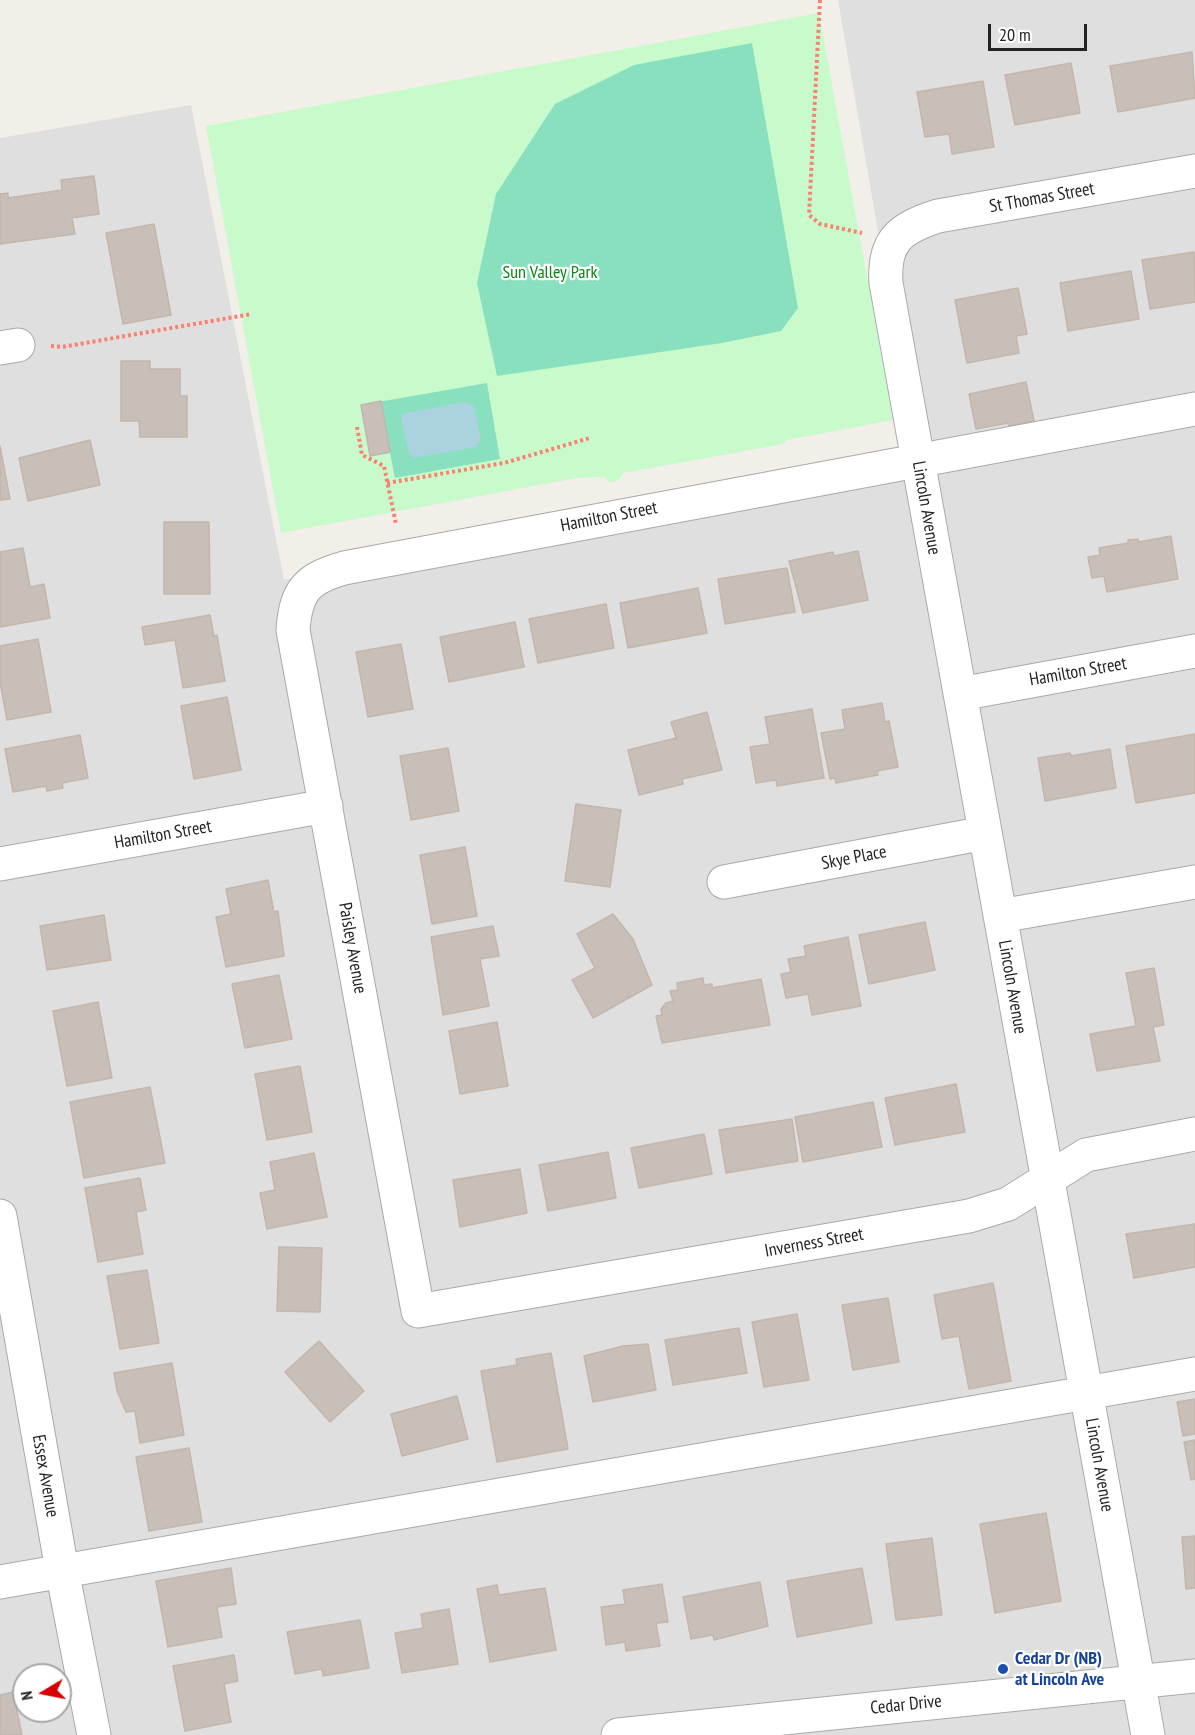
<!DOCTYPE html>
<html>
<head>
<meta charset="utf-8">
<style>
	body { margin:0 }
	#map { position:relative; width:1195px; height:1735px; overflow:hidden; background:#f2efe9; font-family:"PT Sans Narrow",sans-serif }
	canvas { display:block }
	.north { position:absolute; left:12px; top:1663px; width:60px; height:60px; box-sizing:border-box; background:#fff; border:2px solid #a7a7a7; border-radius:50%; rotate:260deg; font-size:16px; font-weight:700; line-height:24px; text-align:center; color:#222 }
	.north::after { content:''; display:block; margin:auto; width:21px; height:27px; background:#d40000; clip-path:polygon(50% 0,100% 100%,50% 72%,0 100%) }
	.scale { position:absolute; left:988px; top:24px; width:99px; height:27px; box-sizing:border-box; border:3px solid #222; border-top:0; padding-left:8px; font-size:18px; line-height:21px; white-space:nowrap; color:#222; -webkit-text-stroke:4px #fff; paint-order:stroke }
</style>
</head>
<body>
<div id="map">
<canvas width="1195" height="1735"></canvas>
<div class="north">N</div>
<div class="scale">20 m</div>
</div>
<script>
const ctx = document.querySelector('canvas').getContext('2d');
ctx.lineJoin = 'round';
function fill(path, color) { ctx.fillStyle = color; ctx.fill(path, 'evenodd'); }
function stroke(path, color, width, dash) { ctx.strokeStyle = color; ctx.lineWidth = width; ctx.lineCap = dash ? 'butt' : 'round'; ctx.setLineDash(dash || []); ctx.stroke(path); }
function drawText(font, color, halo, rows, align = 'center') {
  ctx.font = font + ' "PT Sans Narrow",sans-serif'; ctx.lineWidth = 4.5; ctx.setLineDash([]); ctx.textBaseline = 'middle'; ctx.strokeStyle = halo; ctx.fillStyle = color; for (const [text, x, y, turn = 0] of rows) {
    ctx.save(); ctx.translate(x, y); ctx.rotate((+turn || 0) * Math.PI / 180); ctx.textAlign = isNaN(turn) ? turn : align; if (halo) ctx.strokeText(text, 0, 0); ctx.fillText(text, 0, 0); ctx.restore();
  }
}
fill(new Path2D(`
	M 838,0 L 1195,0 L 1195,1735 L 0,1735 L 0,138 L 191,105 L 284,580 L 918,463 ZM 24,1675 L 60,1675 L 60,1711 L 24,1711 Z`), '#e0dfdf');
fill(new Path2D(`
	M 819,13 L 893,420 L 787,440 L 784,444 L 623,473 L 619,480 L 610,483 L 604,477 L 577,478 L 281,533 L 206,126 Z`), '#c8facc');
fill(new Path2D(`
	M 752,43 L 798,308 L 781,331 L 722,343 L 497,376 L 477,283 L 496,194 L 555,104 L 634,65 Z
	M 487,383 L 500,459 L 395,478 L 390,453 L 370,456 L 361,405 Z`), '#88e0be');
fill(new Path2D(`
	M 465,402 L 474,406 L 481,440 L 476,447 L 414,458 L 409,454 L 401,417 L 405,413 Z`), '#aad3df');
const building = new Path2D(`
	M 1192,52 L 1195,98 L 1118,112 L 1110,66 Z
	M 1071,63 L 1080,113 L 1015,125 L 1005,75 Z
	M 983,81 L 994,147 L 952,154 L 949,134 L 925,137 L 917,92 Z
	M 94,176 L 99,214 L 72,218 L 75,234 L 0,244 L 0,194 L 8,193 L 8,198 L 62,190 L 61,180 Z
	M 154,224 L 171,315 L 123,324 L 106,233 Z
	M 1194,252 L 1195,302 L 1150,309 L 1142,260 Z
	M 1131,271 L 1139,319 L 1068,331 L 1060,283 Z
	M 1018,288 L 1027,334 L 1016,336 L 1019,353 L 967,363 L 955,300 Z
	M 121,361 L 150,361 L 150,369 L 180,369 L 180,396 L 187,396 L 187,437 L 140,437 L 139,421 L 121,421 Z
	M 1026,382 L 1034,421 L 1009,426 L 1008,423 L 976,429 L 969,394 Z
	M 381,401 L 390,452 L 370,456 L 361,405 Z
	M 90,440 L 100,485 L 28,501 L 19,458 Z
	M 0,446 L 10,499 L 0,500 Z
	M 164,522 L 209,522 L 210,594 L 164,594 Z
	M 1171,536 L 1178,579 L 1107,592 L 1104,576 L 1092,578 L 1088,557 L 1100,555 L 1099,548 L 1128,543 L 1128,540 L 1138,539 L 1139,542 Z
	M 23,548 L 30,587 L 44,584 L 50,618 L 0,627 L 0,552 Z
	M 858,551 L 868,600 L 803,613 L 789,561 L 833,552 L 834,556 Z
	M 787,568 L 795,612 L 725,624 L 718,579 Z
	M 698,588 L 707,633 L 628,648 L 620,603 Z
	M 606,604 L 614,648 L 538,663 L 529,619 Z
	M 210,615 L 214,636 L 217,635 L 225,681 L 183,688 L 175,640 L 145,645 L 142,627 Z
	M 515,622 L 524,667 L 449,682 L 440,637 Z
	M 38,639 L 51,712 L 7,720 L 0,682 L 0,646 Z
	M 401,644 L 413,709 L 368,717 L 356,652 Z
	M 227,697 L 241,770 L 194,779 L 181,706 Z
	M 882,703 L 885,722 L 889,721 L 898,767 L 877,771 L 878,775 L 836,783 L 835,778 L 830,779 L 821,733 L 845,729 L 842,710 Z
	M 812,709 L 824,778 L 777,786 L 776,780 L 756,783 L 750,747 L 770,744 L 765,717 Z
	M 707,712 L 722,770 L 682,779 L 683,784 L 639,795 L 628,750 L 676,738 L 671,722 Z
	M 1195,734 L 1195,793 L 1136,803 L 1126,746 Z
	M 80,735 L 88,778 L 62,783 L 63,788 L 47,791 L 46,786 L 13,792 L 5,749 Z
	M 448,748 L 459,811 L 411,820 L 400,756 Z
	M 1110,749 L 1116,788 L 1045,801 L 1038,758 L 1070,753 L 1071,756 Z
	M 576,804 L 621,810 L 610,887 L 565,881 Z
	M 465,847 L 477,916 L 432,924 L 420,855 Z
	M 268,880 L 274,912 L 278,911 L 284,956 L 226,967 L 216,917 L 231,914 L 226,889 Z
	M 613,914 L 633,939 L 652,985 L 593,1018 L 572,980 L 595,968 L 577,934 Z
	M 104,915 L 111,960 L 47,970 L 40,926 Z
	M 925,922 L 935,970 L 869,984 L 859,935 Z
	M 493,926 L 499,956 L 480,959 L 489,1006 L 443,1015 L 431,937 Z
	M 848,937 L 861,1006 L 812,1015 L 808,994 L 786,998 L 781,974 L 791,972 L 788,959 L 806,956 L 804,946 Z
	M 1154,968 L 1164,1025 L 1153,1027 L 1160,1061 L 1097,1071 L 1090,1034 L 1136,1026 L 1126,973 Z
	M 279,975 L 292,1039 L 245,1048 L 232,984 Z
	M 703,978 L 704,985 L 712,984 L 712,988 L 761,979 L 770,1025 L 662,1043 L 656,1016 L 662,1015 L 661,1009 L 666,1003 L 673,1001 L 670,991 L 678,990 L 677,983 Z
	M 98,1002 L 112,1078 L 67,1086 L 53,1011 Z
	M 497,1022 L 508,1086 L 460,1094 L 449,1031 Z
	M 300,1066 L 312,1132 L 267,1140 L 255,1074 Z
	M 956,1084 L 965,1132 L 895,1145 L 885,1098 Z
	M 150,1087 L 165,1163 L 84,1178 L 70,1102 Z
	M 873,1102 L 882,1147 L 803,1162 L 795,1117 Z
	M 792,1119 L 798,1161 L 726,1173 L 719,1130 Z
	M 704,1134 L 712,1174 L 639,1188 L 631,1148 Z
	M 608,1152 L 616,1198 L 548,1211 L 539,1165 Z
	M 314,1153 L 327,1217 L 267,1229 L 260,1193 L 275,1190 L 270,1162 Z
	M 520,1169 L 527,1213 L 460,1227 L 453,1180 Z
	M 140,1178 L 146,1210 L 136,1212 L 143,1254 L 98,1262 L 85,1188 Z
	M 1195,1224 L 1195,1267 L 1134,1278 L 1126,1234 Z
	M 279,1247 L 322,1248 L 320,1312 L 277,1311 Z
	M 147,1270 L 159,1343 L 120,1349 L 107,1276 Z
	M 993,1283 L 1011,1381 L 969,1389 L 959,1336 L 942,1339 L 934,1295 Z
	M 888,1298 L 899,1362 L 853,1370 L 842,1305 Z
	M 797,1314 L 809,1380 L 764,1387 L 752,1322 Z
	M 739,1328 L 747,1373 L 673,1385 L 665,1340 Z
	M 319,1341 L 364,1391 L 330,1422 L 285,1372 Z
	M 648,1344 L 656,1390 L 593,1402 L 584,1356 L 623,1346 Z
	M 551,1353 L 568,1449 L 497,1462 L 481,1371 L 517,1365 L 516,1359 Z
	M 172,1363 L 184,1435 L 140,1443 L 135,1411 L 126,1412 L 117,1391 L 114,1373 Z
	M 457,1396 L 468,1439 L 402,1456 L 391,1414 Z
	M 1195,1399 L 1195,1434 L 1183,1436 L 1177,1402 Z
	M 1195,1440 L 1195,1479 L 1191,1480 L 1184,1442 Z
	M 189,1448 L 202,1522 L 149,1531 L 136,1457 Z
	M 1046,1513 L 1061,1601 L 995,1613 L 980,1524 Z
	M 1195,1536 L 1195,1588 L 1186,1589 L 1182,1537 Z
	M 932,1538 L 942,1615 L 896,1620 L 886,1544 Z
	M 231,1568 L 236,1604 L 217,1607 L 222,1637 L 168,1647 L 156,1581 Z
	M 862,1568 L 872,1623 L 797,1637 L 787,1581 Z
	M 760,1582 L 768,1626 L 714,1640 L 713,1635 L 691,1639 L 683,1597 Z
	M 662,1584 L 668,1622 L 656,1623 L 660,1646 L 626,1651 L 625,1642 L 606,1645 L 601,1607 L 625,1604 L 623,1590 Z
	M 497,1585 L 499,1595 L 545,1588 L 556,1650 L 490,1662 L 477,1589 Z
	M 449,1609 L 458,1664 L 402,1673 L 395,1633 L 423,1628 L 421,1614 Z
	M 360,1620 L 369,1668 L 323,1676 L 322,1669 L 295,1674 L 287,1632 Z
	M 234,1655 L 238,1681 L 224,1684 L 231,1722 L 185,1731 L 173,1666 Z
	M 13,1692 L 22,1735 L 0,1735 L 0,1695 Z`);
fill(building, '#c7bfb8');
stroke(building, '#c4b6ab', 1.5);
const minor = new Path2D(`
	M 0,348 L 18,345
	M 1195,409 L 344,568 C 306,579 296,591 293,630 L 418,1311 L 969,1216 L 1008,1204 L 1086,1155 L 1195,1134
	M 960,694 L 1195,651
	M 0,864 L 326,806
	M 724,882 L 985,833
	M 1000,916 L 1195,882
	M 0,1216 L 62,1570 L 94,1735
	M 0,1582 L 1195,1374
	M 618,1735 L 1195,1676
	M 1148,1735 L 886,283 C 883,241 900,228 938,216 L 1195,171`);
stroke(minor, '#a9a9a9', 35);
stroke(new Path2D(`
	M 820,0 L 809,215 L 820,224 L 862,233
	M 51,346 L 62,347 L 252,314
	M 357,427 L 362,455 L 384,466 L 396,524
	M 387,483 L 504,463 L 590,438`), '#fa8072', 4, [3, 3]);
stroke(minor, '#fff', 33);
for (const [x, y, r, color] of [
	[1003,1669,6,"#1a4fb4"]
]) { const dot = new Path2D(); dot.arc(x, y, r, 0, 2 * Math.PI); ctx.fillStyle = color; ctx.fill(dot); stroke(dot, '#fff', 2); }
drawText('18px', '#222', '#fff', [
	["St Thomas Street",1042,198,-10],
	["Lincoln Avenue",926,508,80],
	["Hamilton Street",609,517,-11],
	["Hamilton Street",1078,672,-10],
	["Hamilton Street",163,835,-10],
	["Skye Place",854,858,-11],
	["Paisley Avenue",352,948,80],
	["Lincoln Avenue",1012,987,80],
	["Inverness Street",814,1243,-10],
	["Lincoln Avenue",1099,1465,80],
	["Essex Avenue",45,1476,80],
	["Cedar Drive",906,1705,-6]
]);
drawText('18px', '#0c8416', '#fff', [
	["Sun Valley Park",550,273]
]);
drawText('bold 18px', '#164399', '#fff', [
	["Cedar Dr (NB)",1015,1659],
	["at Lincoln Ave",1015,1680]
], 'left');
</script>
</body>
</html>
